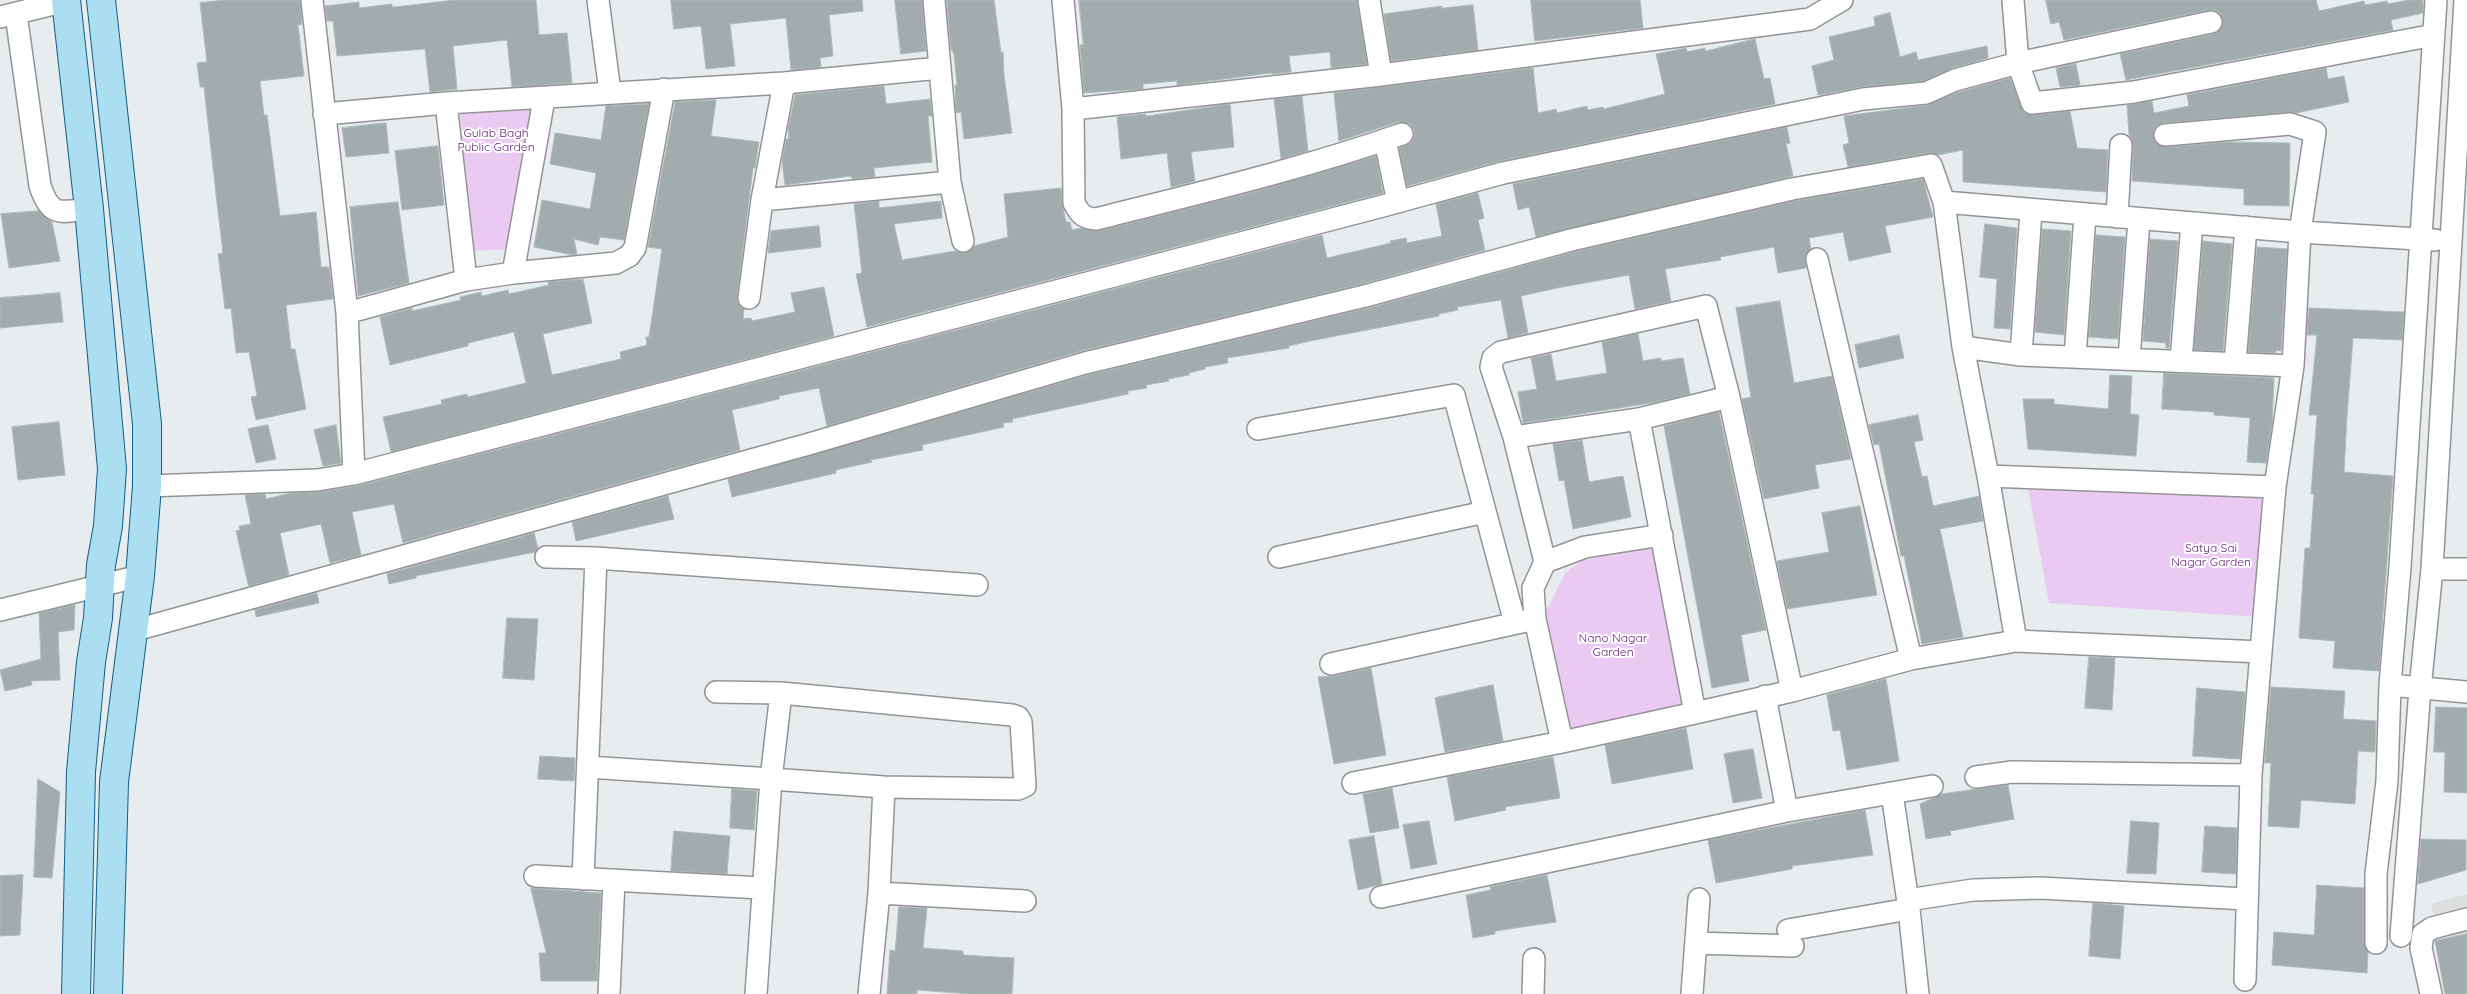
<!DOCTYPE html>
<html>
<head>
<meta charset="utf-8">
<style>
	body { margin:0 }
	canvas { display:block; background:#e7ecef }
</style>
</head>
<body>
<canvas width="2467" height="994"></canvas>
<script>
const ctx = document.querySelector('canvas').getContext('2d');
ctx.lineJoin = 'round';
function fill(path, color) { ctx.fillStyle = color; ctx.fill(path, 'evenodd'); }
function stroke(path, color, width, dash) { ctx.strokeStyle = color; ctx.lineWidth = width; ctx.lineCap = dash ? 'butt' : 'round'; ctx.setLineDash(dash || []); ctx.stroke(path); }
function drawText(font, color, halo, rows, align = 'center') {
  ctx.font = font + ' Quicksand,sans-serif'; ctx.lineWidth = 4; ctx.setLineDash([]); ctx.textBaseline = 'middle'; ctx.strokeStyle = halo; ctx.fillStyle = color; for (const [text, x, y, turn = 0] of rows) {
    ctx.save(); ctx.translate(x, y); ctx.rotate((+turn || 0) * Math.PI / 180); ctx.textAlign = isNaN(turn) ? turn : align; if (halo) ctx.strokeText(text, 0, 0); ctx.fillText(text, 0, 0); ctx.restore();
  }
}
fill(new Path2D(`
	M 2467,894 L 2467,994 L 2452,994 L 2431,904 Z`), '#dddede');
fill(new Path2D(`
	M 460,106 L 536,106 L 513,249 L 471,251 Z
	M 2028,487 L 2280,499 L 2272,618 L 2049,603 Z
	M 1657,548 L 1689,709 L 1571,734 L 1552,658 L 1545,613 L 1565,573 L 1581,561 L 1623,551 Z`), '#eacaf3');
const building = new Path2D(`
	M 225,0 L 300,0 L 302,24 L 298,25 L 304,76 L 260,81 L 264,115 L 267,115 L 280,216 L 316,212 L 321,267 L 329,267 L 333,299 L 286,305 L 291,349 L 295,349 L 306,409 L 256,420 L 251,397 L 257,396 L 249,352 L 236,353 L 231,308 L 225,309 L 218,254 L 223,253 L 217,203 L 204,87 L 200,87 L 197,63 L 207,62 L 200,3 Z
	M 455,0 L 536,0 L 539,35 L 567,33 L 572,83 L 512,87 L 507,40 L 453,46 L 457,89 L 430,92 L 425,49 L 337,56 L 333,21 L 327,21 L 325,6 L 359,2 L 359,8 L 392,4 L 392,7 Z
	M 671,0 L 862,0 L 863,11 L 829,15 L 833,56 L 820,58 L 821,67 L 791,70 L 786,18 L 730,24 L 735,66 L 706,69 L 701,26 L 674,29 Z
	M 895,0 L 922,0 L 926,51 L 901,54 Z
	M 947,0 L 994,0 L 1001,53 L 1003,52 L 1004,75 L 1012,133 L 964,139 L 961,112 L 956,113 L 955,85 L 957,85 L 954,54 L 951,49 Z
	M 1079,0 L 1357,0 L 1367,64 L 1331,68 L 1330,52 L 1289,56 L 1291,72 L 1272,74 L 1271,73 L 1177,85 L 1177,81 L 1143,84 L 1143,89 L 1084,93 L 1080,45 L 1083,45 Z
	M 1531,0 L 1640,0 L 1643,28 L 1535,41 Z
	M 2046,0 L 2316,0 L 2319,11 L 2364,1 L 2365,5 L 2387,1 L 2388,4 L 2409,0 L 2423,0 L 2423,13 L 2391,20 L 2393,30 L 2126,80 L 2120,54 L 2214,34 L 2223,25 L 2221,14 L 2215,10 L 2208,10 L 2064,40 L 2059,22 L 2051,24 Z
	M 1473,5 L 1478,50 L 1391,61 L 1384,14 L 1442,6 L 1442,8 Z
	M 1890,13 L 1900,57 L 1916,52 L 1918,60 L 1987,46 L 1988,58 L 1952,68 L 1923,81 L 1862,87 L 1818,95 L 1812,66 L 1834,60 L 1829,37 L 1875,26 L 1874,17 Z
	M 1755,39 L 1764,79 L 1770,78 L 1775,104 L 1500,161 L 1407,186 L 1399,148 L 1411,143 L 1414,137 L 1414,130 L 1410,124 L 1398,122 L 1339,141 L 1334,93 L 1533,68 L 1538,113 L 1556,109 L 1557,113 L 1587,106 L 1588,110 L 1603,107 L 1604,109 L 1665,94 L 1656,54 L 1686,48 L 1687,52 L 1705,48 L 1705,51 Z
	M 2076,64 L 2080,85 L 2060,87 L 2056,68 Z
	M 2326,68 L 2328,79 L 2344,76 L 2349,102 L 2296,113 L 2289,112 L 2164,123 L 2157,125 L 2154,130 L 2155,142 L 2166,147 L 2229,142 L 2290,143 L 2289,206 L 2244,205 L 2244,189 L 2132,181 L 2133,145 L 2129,135 L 2127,105 L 2152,101 L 2154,113 L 2189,106 L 2187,95 Z
	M 2010,78 L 2024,113 L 2033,115 L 2070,111 L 2077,148 L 2108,150 L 2106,192 L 1963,182 L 1963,150 L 1938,155 L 1929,153 L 1848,167 L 1843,145 L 1849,143 L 1844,116 L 1927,105 L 1959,92 Z
	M 884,86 L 886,104 L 930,99 L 932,116 L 928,116 L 932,162 L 874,168 L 875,177 L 852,179 L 851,176 L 785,185 L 782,161 L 786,139 L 789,139 L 788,130 L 795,95 Z
	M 1302,96 L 1308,151 L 1281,159 L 1274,99 Z
	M 716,100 L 711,136 L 759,142 L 755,168 L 753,168 L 737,296 L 738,303 L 744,309 L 743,319 L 751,318 L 752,321 L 795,312 L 791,293 L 824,287 L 834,336 L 391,452 L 383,417 L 442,404 L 441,400 L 467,394 L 468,397 L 526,383 L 514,332 L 468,343 L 468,346 L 390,365 L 380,317 L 412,308 L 412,311 L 461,300 L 460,297 L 481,292 L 482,296 L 508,290 L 509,294 L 549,285 L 548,282 L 583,279 L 592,323 L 543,334 L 552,375 L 621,359 L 620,352 L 647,345 L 646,337 L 649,337 L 662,249 L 648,247 L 675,102 Z
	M 649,104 L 624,240 L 600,237 L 598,245 L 574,239 L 577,254 L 573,255 L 534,247 L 542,200 L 590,209 L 596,173 L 550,164 L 555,133 L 601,140 L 606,106 Z
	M 1230,104 L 1234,147 L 1191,152 L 1195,181 L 1171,187 L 1167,153 L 1121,159 L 1117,117 L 1146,114 L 1146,116 Z
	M 386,123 L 389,153 L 346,157 L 342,128 Z
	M 1787,127 L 1790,143 L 1786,144 L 1793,176 L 1536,237 L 1529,207 L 1518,210 L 1513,184 Z
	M 438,146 L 444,205 L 402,210 L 395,151 Z
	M 1376,156 L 1383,193 L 867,327 L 856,274 L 862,273 L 854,204 L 879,201 L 879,208 L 941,201 L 942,218 L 894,224 L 902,260 L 955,251 L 965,253 L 974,246 L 1008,237 L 1004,194 L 1061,188 L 1062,203 L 1066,222 L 1070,222 L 1072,230 L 1080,228 L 1099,231 L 1253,192 Z
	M 1923,179 L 1933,217 L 1885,226 L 1891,252 L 1849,261 L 1843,232 L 1809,238 L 1811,249 L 1805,256 L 1806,268 L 1778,273 L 1774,247 L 1720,257 L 1721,260 L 1665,269 L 1671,301 L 1635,309 L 1629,275 L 1557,288 L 1521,296 L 1528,333 L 1508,338 L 1501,300 L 1457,307 L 1458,310 L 1439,314 L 1439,316 L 1310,341 L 1289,346 L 1289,348 L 1227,358 L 1228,363 L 1205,367 L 1205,369 L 1189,373 L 1189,375 L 1168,379 L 1169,381 L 1146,385 L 1147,388 L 1128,391 L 1128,394 L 1012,419 L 1013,422 L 1003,423 L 1004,427 L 922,445 L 923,450 L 871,460 L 872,462 L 836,470 L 836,473 L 732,497 L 728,479 L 1088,375 L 1368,308 L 1574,252 L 1794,201 Z
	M 1478,193 L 1484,218 L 1478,220 L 1485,250 L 1362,284 L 1081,351 L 827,426 L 819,388 L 779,396 L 779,399 L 732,410 L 740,450 L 403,543 L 394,504 L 352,512 L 361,555 L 330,563 L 321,524 L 280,533 L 289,575 L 249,586 L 248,584 L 236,531 L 240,530 L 239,526 L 251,524 L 245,495 L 265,494 L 266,499 L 291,493 L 319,492 L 357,486 L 1322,235 L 1327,258 L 1391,243 L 1390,241 L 1406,238 L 1407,243 L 1442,236 L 1436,204 Z
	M 398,202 L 409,283 L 358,296 L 350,207 Z
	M 39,211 L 52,222 L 60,261 L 9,268 L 1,214 Z
	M 1985,224 L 2017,228 L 2010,329 L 1994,328 L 1997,279 L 1980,277 Z
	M 819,226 L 821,247 L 768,253 L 771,231 Z
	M 2042,229 L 2071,231 L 2064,335 L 2035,332 Z
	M 2096,235 L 2125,237 L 2118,339 L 2089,337 Z
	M 2150,239 L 2178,241 L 2169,348 L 2166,348 L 2166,343 L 2143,341 Z
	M 2203,241 L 2232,244 L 2223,351 L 2194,350 Z
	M 2257,247 L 2287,249 L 2281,351 L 2276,350 L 2276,353 L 2248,352 Z
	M 60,293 L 63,322 L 0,328 L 0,298 Z
	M 1780,301 L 1794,383 L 1832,376 L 1851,459 L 1815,465 L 1819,488 L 1764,499 L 1742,399 L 1751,397 L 1736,308 Z
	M 2309,308 L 2404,312 L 2402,340 L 2353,338 L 2347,416 L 2344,472 L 2393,476 L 2379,671 L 2333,668 L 2335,641 L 2299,638 L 2305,548 L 2310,548 L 2314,494 L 2311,494 L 2317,415 L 2309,415 L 2317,335 L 2307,335 Z
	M 1638,334 L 1643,361 L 1661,358 L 1661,361 L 1683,358 L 1690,394 L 1657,402 L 1523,423 L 1518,392 L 1537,389 L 1531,358 L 1551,354 L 1556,381 L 1607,373 L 1602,342 Z
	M 1899,335 L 1904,358 L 1859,368 L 1855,345 Z
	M 2164,373 L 2274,378 L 2272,424 L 2266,463 L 2247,462 L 2250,418 L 2214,415 L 2214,412 L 2162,409 Z
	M 2110,375 L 2132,376 L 2130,414 L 2139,415 L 2136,456 L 2028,449 L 2023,399 L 2054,399 L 2054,404 L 2108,409 Z
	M 1719,412 L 1766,630 L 1741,635 L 1749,681 L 1712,688 L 1664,426 Z
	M 1918,415 L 1923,440 L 1914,442 L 1922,477 L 1927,476 L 1933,506 L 1979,496 L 1983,521 L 1940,529 L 1963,637 L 1922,644 L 1904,556 L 1901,556 L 1879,444 L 1874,445 L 1869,425 Z
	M 59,422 L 65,475 L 18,480 L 12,427 Z
	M 268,425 L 276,459 L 256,463 L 248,429 Z
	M 336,425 L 341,463 L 323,466 L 314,430 Z
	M 1582,440 L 1589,482 L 1623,476 L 1631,517 L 1573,529 L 1564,480 L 1559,481 L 1553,444 Z
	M 668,496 L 674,519 L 576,541 L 572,522 Z
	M 1860,506 L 1877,595 L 1787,609 L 1777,561 L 1829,552 L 1822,513 Z
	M 534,533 L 538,548 L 535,552 L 416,576 L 416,578 L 389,584 L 387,574 Z
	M 317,593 L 319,603 L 256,617 L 255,610 Z
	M 75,605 L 74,630 L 58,632 L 60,680 L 31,681 L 32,685 L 5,691 L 0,670 L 41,659 L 39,613 Z
	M 507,618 L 538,619 L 534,680 L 503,678 Z
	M 2089,657 L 2115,658 L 2112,710 L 2085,708 Z
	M 1371,668 L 1386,755 L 1334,764 L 1318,677 L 1334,676 Z
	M 1886,679 L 1899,761 L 1847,770 L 1840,730 L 1833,731 L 1827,695 Z
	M 1493,685 L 1503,741 L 1445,752 L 1435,698 Z
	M 2271,687 L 2345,691 L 2343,719 L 2376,721 L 2375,752 L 2358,751 L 2355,804 L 2301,800 L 2299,828 L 2268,826 L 2271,763 L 2265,763 Z
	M 2197,688 L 2245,692 L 2240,759 L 2193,756 Z
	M 2436,707 L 2467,708 L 2467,793 L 2444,792 L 2445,752 L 2434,752 Z
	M 1686,728 L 1693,769 L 1612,784 L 1605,745 Z
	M 1753,749 L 1762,798 L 1733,803 L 1724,754 Z
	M 540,756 L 575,758 L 574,781 L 538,779 Z
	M 1553,757 L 1560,798 L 1505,807 L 1506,810 L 1455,821 L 1447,777 Z
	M 38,779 L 60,792 L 52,878 L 34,877 Z
	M 2008,785 L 2014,819 L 1950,831 L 1951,835 L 1926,839 L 1920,804 L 1942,794 Z
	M 1392,788 L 1399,828 L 1370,833 L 1363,794 Z
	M 732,789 L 757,791 L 754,830 L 730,828 Z
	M 1865,810 L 1873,855 L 1792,866 L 1792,869 L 1716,883 L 1708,840 Z
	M 1429,821 L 1437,864 L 1411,869 L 1403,825 Z
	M 2131,821 L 2159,823 L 2156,874 L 2127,873 Z
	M 2205,826 L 2237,828 L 2236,874 L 2202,872 Z
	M 674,831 L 730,836 L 727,874 L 671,871 Z
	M 1374,836 L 1382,884 L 1358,890 L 1349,840 Z
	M 2421,839 L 2466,840 L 2466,870 L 2418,884 Z
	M 23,875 L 20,935 L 0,936 L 0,876 Z
	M 1547,875 L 1556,922 L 1495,931 L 1495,934 L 1473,938 L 1466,895 L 1491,890 L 1490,887 Z
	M 2317,885 L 2364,888 L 2364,943 L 2368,952 L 2367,973 L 2272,965 L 2274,932 L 2314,935 Z
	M 531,888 L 601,893 L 597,981 L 541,981 L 539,953 L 546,953 Z
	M 2093,903 L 2124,906 L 2120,959 L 2089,956 Z
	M 899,907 L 927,908 L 923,948 L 963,951 L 963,955 L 1014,958 L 1012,994 L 970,994 L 917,990 L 917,994 L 887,994 L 890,950 L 895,951 Z
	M 2467,934 L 2467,994 L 2445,994 L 2435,941 Z`);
fill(building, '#a3acad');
stroke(building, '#abbcbf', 1);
const minor = new Path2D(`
	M 312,0 L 347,313 L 354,474
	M 598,0 L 610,92
	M 934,0 L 950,182 L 963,241
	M 1063,0 L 1073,109 L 1381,75 L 1810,19 L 1842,0
	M 1369,0 L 1381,75
	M 2013,0 L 2018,63 L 2211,22
	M 16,14 L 40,186 C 51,218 60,212 89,209
	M 0,17 L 66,1
	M 446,103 L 466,280
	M 1073,109 L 1074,203 C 1080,214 1083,218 1096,219 C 1199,193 1302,169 1402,134
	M 324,114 L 446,103 L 784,83 L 940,68
	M 2165,135 L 2290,124 L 2315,132 L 2300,232 L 2293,366
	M 1385,140 L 1398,202
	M 762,200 L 950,182
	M 1944,202 L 2300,232 L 2435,240
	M 2117,217 L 2121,145
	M 1817,259 L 1911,659
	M 513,273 L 616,263 L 629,256 L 635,248 L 664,89
	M 749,298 L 762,200 L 784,83
	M 347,313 L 466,280 L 513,273 L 544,99
	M 1963,347 L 1988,476 L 2016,641
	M 2021,355 L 2031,211
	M 2075,357 L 2085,215
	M 2129,359 L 2139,219
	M 2181,361 L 2192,223
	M 2235,363 L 2246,227
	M 1639,419 L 1729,397
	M 1258,429 L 1454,395 L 1515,623
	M 1514,437 L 1491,367 L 1493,358 L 1501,352 L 1706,306 L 1729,397 L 1792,691
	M 1988,476 L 2275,487
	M 147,486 L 317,480 L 354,474 L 1379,207 L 1503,173 L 1863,99 L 1926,93 L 1955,80 L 2018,63 L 2032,103 L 2134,92 L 2434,35
	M 546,557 L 596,558 L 977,585
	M 1279,557 L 1485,512
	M 1545,562 L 1514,437 L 1639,419 L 1695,713
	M 2432,569 L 2467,569
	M 0,610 L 140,576
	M 1535,619 L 1533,588 L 1545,562 L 1585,547 L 1662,535
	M 132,631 L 809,444 L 1085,363 L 1365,296 L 1571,240 L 1792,189 L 1931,165 L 1944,202 L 1963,347 L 2021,355 L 2293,366 L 2275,487 L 2261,652 L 2016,641 L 1911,659 L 1792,691 L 1695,713 L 1562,742 L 1353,783
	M 1331,664 L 1535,619 L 1562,742
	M 2390,685 L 2467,692
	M 716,692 L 781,693 L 1012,715 L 1018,717 L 1021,722 L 1025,786 L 1018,789 L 884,787 L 771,779 L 781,693
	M 1765,696 L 1787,811
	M 588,767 L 771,779 L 756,994
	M 1976,777 L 2012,772 L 2251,775
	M 1892,793 L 1909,909 L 1918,994
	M 535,876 L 762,888
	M 583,879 L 596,558
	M 879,893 L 1025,901
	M 1381,897 L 1787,811 L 1932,786
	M 1908,900 L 1973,890 L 2040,888 L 2246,899
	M 1788,930 L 1909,909
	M 2401,936 L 2420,689 L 2432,569 L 2465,0
	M 1696,943 L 1793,946
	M 2376,943 L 2376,874 L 2387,781 L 2390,685 L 2400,567 L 2436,0
	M 2245,980 L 2251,775 L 2261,652
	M 609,994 L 614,880
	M 869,994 L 879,893 L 884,787
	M 1533,994 L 1534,959
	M 1692,994 L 1699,899
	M 2431,994 L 2421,948 L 2423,934 L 2432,928 L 2467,919`);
const major = new Path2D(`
	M 66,0 L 89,209 L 112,469 L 108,526 L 101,565 L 98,618 L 91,662 L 81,772 L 76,994
	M 101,0 L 147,424 L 147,486 L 140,576 L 114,782 L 108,994`);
stroke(minor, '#949494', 24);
stroke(major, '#125d89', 30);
stroke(minor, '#fff', 21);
stroke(major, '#abdef1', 28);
drawText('12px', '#5f1972', '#fff', [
	["Gulab Bagh",496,133],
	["Public Garden",496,147],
	["Satya Sai",2211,548],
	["Nagar Garden",2211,562],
	["Nano Nagar",1613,638],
	["Garden",1613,652]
]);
</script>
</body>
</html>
